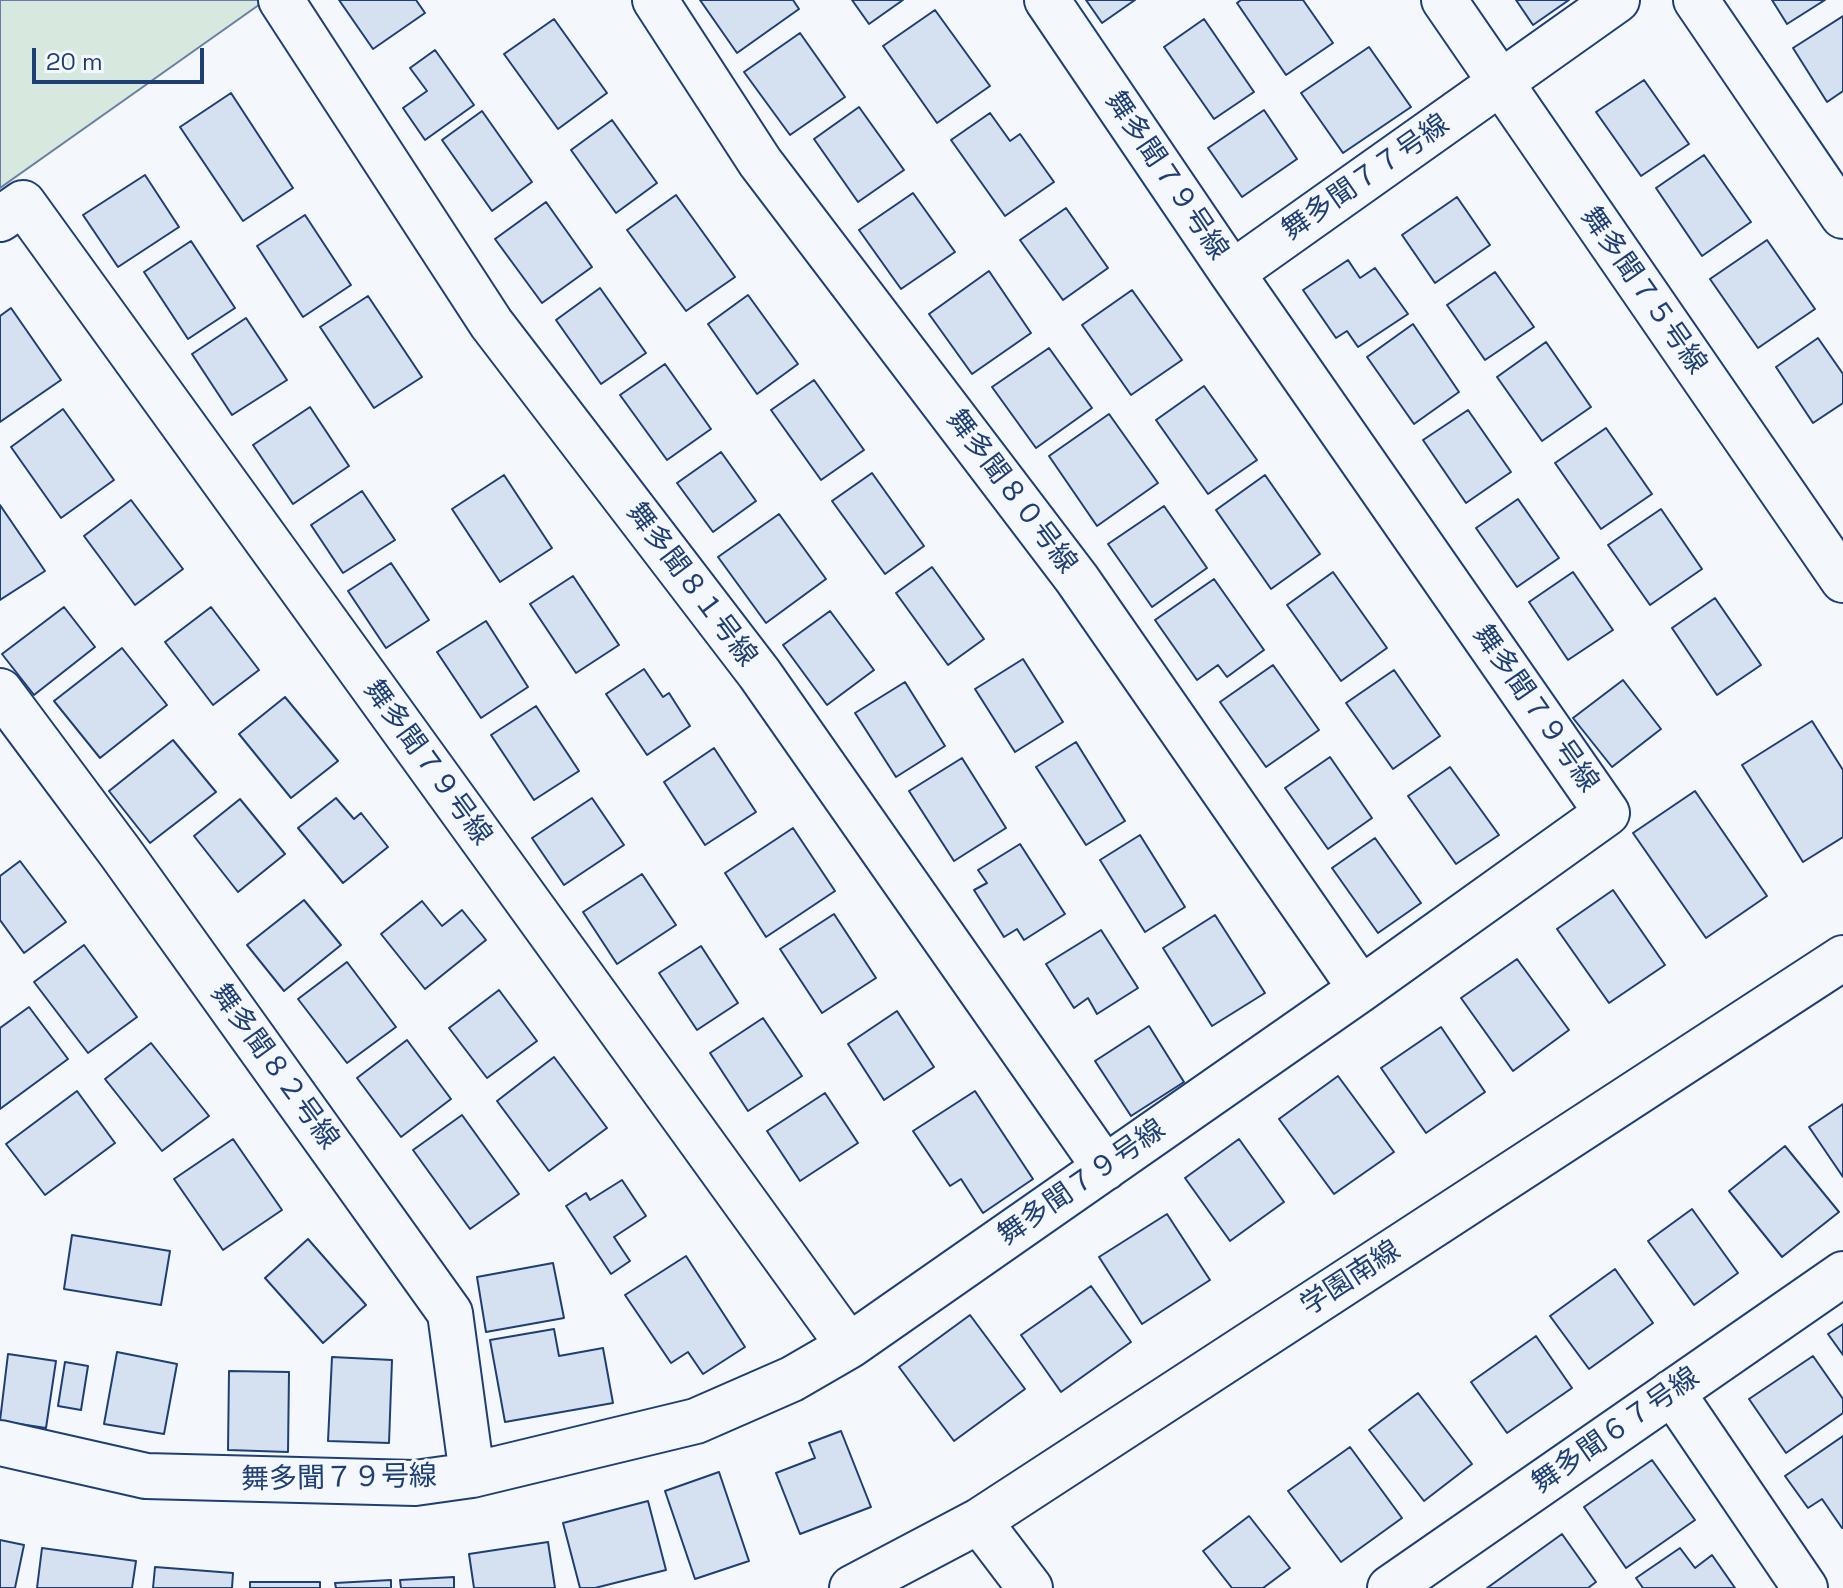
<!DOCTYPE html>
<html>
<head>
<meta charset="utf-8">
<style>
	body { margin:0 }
	#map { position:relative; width:1843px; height:1588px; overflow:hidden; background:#f4f7fb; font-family:"Space Grotesk",sans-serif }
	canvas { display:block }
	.scale { position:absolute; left:32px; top:48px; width:172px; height:36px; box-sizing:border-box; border:4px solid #1d3f73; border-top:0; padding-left:10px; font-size:24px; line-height:28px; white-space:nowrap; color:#1d3f73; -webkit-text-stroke:6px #f4f7fb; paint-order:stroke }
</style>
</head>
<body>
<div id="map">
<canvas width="1843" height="1588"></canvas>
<div class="scale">20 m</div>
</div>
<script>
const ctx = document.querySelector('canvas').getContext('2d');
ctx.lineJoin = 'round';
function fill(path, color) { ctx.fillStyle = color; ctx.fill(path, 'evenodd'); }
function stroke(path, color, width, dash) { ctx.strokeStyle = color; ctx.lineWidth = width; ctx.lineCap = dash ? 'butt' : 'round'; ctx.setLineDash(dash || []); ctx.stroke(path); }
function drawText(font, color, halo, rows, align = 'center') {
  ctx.font = font + ' "Space Grotesk","Noto Sans JP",sans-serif'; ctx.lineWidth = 6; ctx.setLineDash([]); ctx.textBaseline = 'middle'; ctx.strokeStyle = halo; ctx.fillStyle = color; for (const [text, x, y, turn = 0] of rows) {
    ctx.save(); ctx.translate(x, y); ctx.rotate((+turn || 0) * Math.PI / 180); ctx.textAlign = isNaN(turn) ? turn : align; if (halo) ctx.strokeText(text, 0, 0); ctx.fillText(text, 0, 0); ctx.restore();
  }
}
const green = new Path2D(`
	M 0,0 L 262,0 L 263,2 L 0,188 Z`);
fill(green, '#d7e8df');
stroke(green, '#687fa3', 2);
const building = new Path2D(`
	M 339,0 L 416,0 L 425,13 L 373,49 Z
	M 700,0 L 793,0 L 799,9 L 737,53 Z
	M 852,0 L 903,0 L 869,24 Z
	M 1086,0 L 1135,0 L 1102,23 Z
	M 1241,0 L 1303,0 L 1333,43 L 1286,75 L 1237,3 Z
	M 1516,0 L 1569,0 L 1533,25 Z
	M 1772,0 L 1825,0 L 1787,24 Z
	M 935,10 L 990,86 L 937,123 L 883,46 Z
	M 1843,16 L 1843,91 L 1827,102 L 1793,48 Z
	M 554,19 L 607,93 L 558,129 L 504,54 Z
	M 1204,19 L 1254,92 L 1214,119 L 1164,47 Z
	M 800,33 L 845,97 L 790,135 L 744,72 Z
	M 1369,47 L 1411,107 L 1343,153 L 1301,93 Z
	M 435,50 L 474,105 L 425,140 L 403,108 L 427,91 L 410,68 Z
	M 1644,80 L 1689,144 L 1641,176 L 1596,112 Z
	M 231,93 L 293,188 L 243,221 L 180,127 Z
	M 859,107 L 904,170 L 858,202 L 814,139 Z
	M 1264,110 L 1297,159 L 1242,197 L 1208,148 Z
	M 482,111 L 532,182 L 492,211 L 442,140 Z
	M 990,113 L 1010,141 L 1020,134 L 1054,182 L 1005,216 L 951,140 Z
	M 612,120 L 657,183 L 616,213 L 571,150 Z
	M 1704,155 L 1751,222 L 1702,256 L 1656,188 Z
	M 145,175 L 179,227 L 118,267 L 83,215 Z
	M 913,193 L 955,252 L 901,289 L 859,230 Z
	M 676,195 L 735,277 L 686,311 L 627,230 Z
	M 1457,197 L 1490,245 L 1435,283 L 1402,235 Z
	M 546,202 L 592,267 L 542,303 L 495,239 Z
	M 1066,208 L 1108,268 L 1063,300 L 1020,240 Z
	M 305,215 L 351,285 L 303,317 L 257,246 Z
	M 1767,240 L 1815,309 L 1758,348 L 1710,279 Z
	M 191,241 L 235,308 L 188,339 L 144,272 Z
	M 1348,260 L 1360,278 L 1375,268 L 1408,314 L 1358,347 L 1347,331 L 1336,338 L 1303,290 Z
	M 989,271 L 1031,333 L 972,374 L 929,314 Z
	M 1495,272 L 1534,327 L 1485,360 L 1447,305 Z
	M 600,288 L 646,353 L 601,384 L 556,320 Z
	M 1132,290 L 1182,360 L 1131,395 L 1082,325 Z
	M 748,295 L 798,364 L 757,394 L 708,324 Z
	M 368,296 L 422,377 L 374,408 L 320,327 Z
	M 11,308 L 61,380 L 0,422 L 0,316 Z
	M 246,318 L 287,380 L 232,415 L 192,354 Z
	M 1413,324 L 1459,392 L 1414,424 L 1367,357 Z
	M 1818,338 L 1843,374 L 1843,403 L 1813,423 L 1776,367 Z
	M 1546,342 L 1591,407 L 1542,441 L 1497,377 Z
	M 1049,348 L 1092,408 L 1036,448 L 992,387 Z
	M 665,364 L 711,429 L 667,460 L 620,395 Z
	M 814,380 L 864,450 L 821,480 L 771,410 Z
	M 1204,386 L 1257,460 L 1208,494 L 1156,420 Z
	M 310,407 L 349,466 L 293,504 L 253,445 Z
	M 63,409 L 114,480 L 61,518 L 11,447 Z
	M 1468,410 L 1511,472 L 1466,503 L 1423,440 Z
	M 1109,414 L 1158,483 L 1097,526 L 1049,456 Z
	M 1606,428 L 1652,494 L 1601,529 L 1555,463 Z
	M 721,452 L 756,501 L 713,532 L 677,483 Z
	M 872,473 L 924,546 L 885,574 L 832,501 Z
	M 504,475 L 552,548 L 500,582 L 452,509 Z
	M 1265,475 L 1320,554 L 1271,589 L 1216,510 Z
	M 362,491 L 395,540 L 343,573 L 311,525 Z
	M 1518,499 L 1559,558 L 1517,587 L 1476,528 Z
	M 131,500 L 183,569 L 135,605 L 84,536 Z
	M 0,505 L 45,571 L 0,600 Z
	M 1164,506 L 1207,568 L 1152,607 L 1108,544 Z
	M 1661,509 L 1702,569 L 1650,605 L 1608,545 Z
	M 779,514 L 826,579 L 766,623 L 718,557 Z
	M 391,563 L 429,620 L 386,648 L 348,591 Z
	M 932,567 L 984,639 L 948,665 L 896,593 Z
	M 1333,572 L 1387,648 L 1341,681 L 1287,605 Z
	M 1573,572 L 1613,630 L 1568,660 L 1529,602 Z
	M 573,576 L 619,645 L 576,673 L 530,604 Z
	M 1214,579 L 1264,650 L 1227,677 L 1218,665 L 1197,680 L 1155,620 Z
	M 1715,598 L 1761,665 L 1717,695 L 1672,628 Z
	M 64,607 L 95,647 L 34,695 L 2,654 Z
	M 211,607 L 259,670 L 213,705 L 165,642 Z
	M 830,611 L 874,670 L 827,705 L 783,645 Z
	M 486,621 L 528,687 L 481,718 L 437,652 Z
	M 122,648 L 167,705 L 100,758 L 54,701 Z
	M 1023,659 L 1063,722 L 1015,752 L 975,689 Z
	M 1273,665 L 1319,730 L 1266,767 L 1220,702 Z
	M 644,669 L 663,697 L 669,693 L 690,726 L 647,755 L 606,694 Z
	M 1394,670 L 1440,736 L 1393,769 L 1346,703 Z
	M 1623,680 L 1661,729 L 1612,767 L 1573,718 Z
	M 905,682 L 945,746 L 896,777 L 855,713 Z
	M 285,697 L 338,761 L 291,798 L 239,734 Z
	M 536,706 L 579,771 L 534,800 L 491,735 Z
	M 1812,721 L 1843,770 L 1843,837 L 1803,862 L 1742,765 Z
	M 173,740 L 216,792 L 150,843 L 109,791 Z
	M 1076,742 L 1125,821 L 1086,845 L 1036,767 Z
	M 714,748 L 756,812 L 705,845 L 664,782 Z
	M 1330,757 L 1372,818 L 1328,849 L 1285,788 Z
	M 962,758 L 1006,828 L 954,861 L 909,791 Z
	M 1450,767 L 1499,835 L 1456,864 L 1408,796 Z
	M 1695,791 L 1767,896 L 1706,938 L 1633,833 Z
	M 336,798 L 354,819 L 361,813 L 388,847 L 343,883 L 298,828 Z
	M 592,798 L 624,845 L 564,885 L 532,838 Z
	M 240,799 L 285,854 L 238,892 L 194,836 Z
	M 793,828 L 835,891 L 766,937 L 725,873 Z
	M 1140,835 L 1185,907 L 1145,932 L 1100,860 Z
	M 1375,838 L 1421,903 L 1378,933 L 1332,868 Z
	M 1020,844 L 1065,914 L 1024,940 L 1017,929 L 1004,937 L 974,890 L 987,883 L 978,870 Z
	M 20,861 L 66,922 L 24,953 L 0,920 L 0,876 Z
	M 642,874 L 676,925 L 617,964 L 583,912 Z
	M 1613,890 L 1665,965 L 1609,1003 L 1557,929 Z
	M 304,900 L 341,945 L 284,991 L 247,945 Z
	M 422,901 L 442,926 L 462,910 L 486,940 L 425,989 L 381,934 Z
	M 834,914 L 876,978 L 822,1013 L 780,949 Z
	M 1215,915 L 1265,993 L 1212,1026 L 1163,948 Z
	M 1101,930 L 1138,988 L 1097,1014 L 1088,998 L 1074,1008 L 1046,964 Z
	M 84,945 L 137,1017 L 88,1053 L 34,982 Z
	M 701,946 L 738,1003 L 697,1030 L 659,973 Z
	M 1517,959 L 1569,1030 L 1513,1071 L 1461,998 Z
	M 347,962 L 396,1027 L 347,1063 L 298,999 Z
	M 499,990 L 537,1041 L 487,1078 L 449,1028 Z
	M 29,1007 L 68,1059 L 0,1109 L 0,1028 Z
	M 897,1011 L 934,1067 L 884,1100 L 848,1044 Z
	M 763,1018 L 802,1076 L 748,1111 L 710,1053 Z
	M 1149,1026 L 1184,1082 L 1131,1116 L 1095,1061 Z
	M 1441,1027 L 1485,1092 L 1426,1133 L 1381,1068 Z
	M 407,1040 L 451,1099 L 401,1137 L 357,1078 Z
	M 151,1043 L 209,1116 L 162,1151 L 105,1079 Z
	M 554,1057 L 607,1128 L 549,1171 L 497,1101 Z
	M 1338,1076 L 1394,1152 L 1334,1194 L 1279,1119 Z
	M 77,1091 L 115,1143 L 45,1195 L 6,1144 Z
	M 975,1091 L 1033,1179 L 983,1213 L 961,1179 L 950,1186 L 913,1131 Z
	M 825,1093 L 858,1143 L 800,1181 L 767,1131 Z
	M 1843,1104 L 1843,1177 L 1809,1127 Z
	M 462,1115 L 519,1194 L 470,1229 L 413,1150 Z
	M 233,1139 L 282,1210 L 223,1250 L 174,1179 Z
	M 1239,1139 L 1284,1202 L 1230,1241 L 1185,1178 Z
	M 1785,1146 L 1839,1212 L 1782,1257 L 1729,1191 Z
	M 622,1180 L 646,1216 L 614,1237 L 630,1261 L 611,1274 L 566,1206 L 586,1193 L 590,1200 Z
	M 1692,1209 L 1738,1273 L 1694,1305 L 1648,1241 Z
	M 1167,1214 L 1210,1280 L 1142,1324 L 1099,1257 Z
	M 72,1235 L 170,1251 L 161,1305 L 64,1289 Z
	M 308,1239 L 366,1305 L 323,1343 L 265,1278 Z
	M 686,1256 L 745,1347 L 703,1374 L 688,1352 L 671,1363 L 625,1295 Z
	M 553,1263 L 564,1318 L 486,1332 L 477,1277 Z
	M 1615,1269 L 1653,1323 L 1589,1369 L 1550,1316 Z
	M 1091,1286 L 1131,1342 L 1061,1392 L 1021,1335 Z
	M 970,1315 L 1025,1389 L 954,1441 L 899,1367 Z
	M 1843,1324 L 1843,1355 L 1828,1334 Z
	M 554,1329 L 559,1356 L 603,1348 L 613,1403 L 505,1422 L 490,1340 Z
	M 1536,1336 L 1572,1388 L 1507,1433 L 1471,1382 Z
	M 117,1352 L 177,1364 L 164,1434 L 104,1424 Z
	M 8,1354 L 56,1361 L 46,1428 L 0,1421 Z
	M 1813,1356 L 1843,1399 L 1843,1413 L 1786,1453 L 1749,1399 Z
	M 332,1357 L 392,1360 L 389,1443 L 328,1441 Z
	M 65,1362 L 88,1366 L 81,1410 L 58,1406 Z
	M 229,1371 L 289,1372 L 288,1452 L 228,1450 Z
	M 1418,1393 L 1472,1464 L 1424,1501 L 1369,1430 Z
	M 841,1431 L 871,1507 L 800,1534 L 776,1473 L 815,1458 L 809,1443 Z
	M 1843,1436 L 1843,1527 L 1842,1528 L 1822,1499 L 1808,1508 L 1785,1476 Z
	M 1350,1447 L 1402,1518 L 1341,1562 L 1288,1491 Z
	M 1652,1460 L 1695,1520 L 1626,1568 L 1584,1507 Z
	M 719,1472 L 749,1561 L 695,1579 L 665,1491 Z
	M 648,1501 L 666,1570 L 595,1588 L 580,1588 L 563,1523 Z
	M 1249,1516 L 1290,1568 L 1263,1588 L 1232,1588 L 1203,1551 Z
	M 1562,1534 L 1596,1582 L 1588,1588 L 1487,1588 Z
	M 0,1540 L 24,1545 L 15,1588 L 0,1588 Z
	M 548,1542 L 555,1588 L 474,1588 L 469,1554 Z
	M 42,1548 L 136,1561 L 132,1588 L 37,1588 Z
	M 1680,1548 L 1695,1568 L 1712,1555 L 1735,1588 L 1643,1588 L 1636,1578 Z
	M 155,1567 L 233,1573 L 232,1588 L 153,1588 Z
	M 454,1577 L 454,1588 L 401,1588 L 400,1580 Z
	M 391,1580 L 391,1588 L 336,1588 L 335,1583 Z
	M 250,1582 L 320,1582 L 320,1588 L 250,1588 Z`);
fill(building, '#d5e0f0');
stroke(building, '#1d3f73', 2);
const minor = new Path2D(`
	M 281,0 L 491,323 L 759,673 L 1105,1168
	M 655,0 L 760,162 L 1077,579 L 1361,989
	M 1444,0 L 1843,580
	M 1696,0 L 1843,216
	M 0,219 L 23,203 L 849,1346
	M 1232,273 L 1617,0
	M 0,691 L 120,852 L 450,1313 L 472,1475
	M 1672,1392 L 1805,1588
	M 0,1443 L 146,1476 L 415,1483 L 472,1475 L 696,1421 L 792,1379 L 849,1346 L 1361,989 L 1607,813 L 1232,273 L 1047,0
	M 979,1521 L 1030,1588
	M 852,1588 L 979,1521 L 1843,958
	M 1390,1588 L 1843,1274`);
stroke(minor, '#1d3f73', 48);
stroke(minor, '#f4f7fb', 44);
drawText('28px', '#1d3f73', '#f4f7fb', [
	["舞多聞７９号線",1166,176,56],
	["舞多聞７７号線",1366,178,-35],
	["舞多聞７５号線",1643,291,55],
	["舞多聞８０号線",1011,492,53],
	["舞多聞８１号線",691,585,53],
	["舞多聞７９号線",1535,709,55],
	["舞多聞７９号線",427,763,54],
	["舞多聞８２号線",274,1067,54],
	["舞多聞７９号線",1082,1183,-35],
	["学園南線",1351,1279,-33],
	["舞多聞６７号線",1616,1431,-35],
	["舞多聞７９号線",339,1479,-1]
]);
</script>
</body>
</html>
